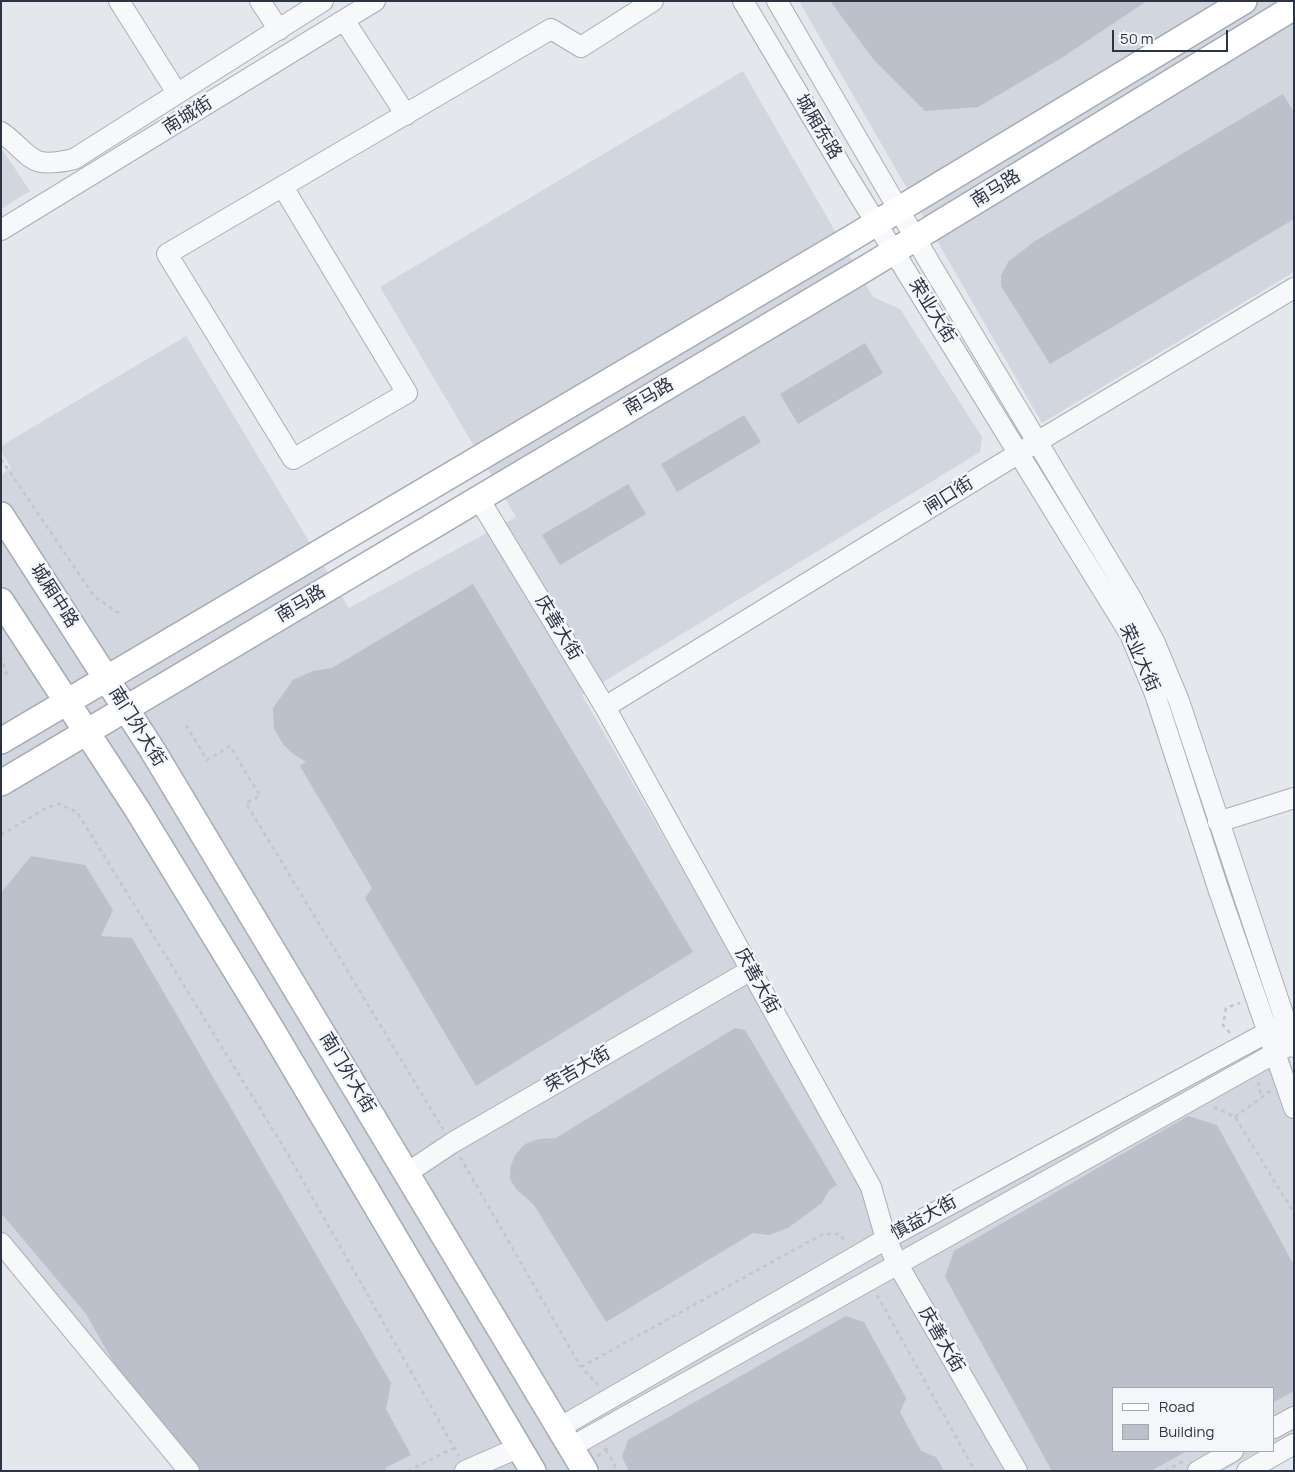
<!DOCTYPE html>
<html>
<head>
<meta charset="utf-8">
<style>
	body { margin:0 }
	#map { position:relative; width:1295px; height:1472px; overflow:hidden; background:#e4e7ec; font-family:Manrope,sans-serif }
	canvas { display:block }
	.frame { position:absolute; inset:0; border:2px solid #2b3445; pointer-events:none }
	.legend { position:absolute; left:1112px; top:1387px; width:162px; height:65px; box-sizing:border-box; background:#f4f6f9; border:1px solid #a4a8b1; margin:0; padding:6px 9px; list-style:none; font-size:15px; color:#2b3445 }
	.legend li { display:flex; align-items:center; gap:10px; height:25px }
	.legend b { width:25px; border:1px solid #a4a8b1 }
	.scale { position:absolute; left:1112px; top:30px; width:116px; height:22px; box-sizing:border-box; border:2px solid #2b3445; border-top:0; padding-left:6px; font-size:15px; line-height:18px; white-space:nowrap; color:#2b3445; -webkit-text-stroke:4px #f4f6f9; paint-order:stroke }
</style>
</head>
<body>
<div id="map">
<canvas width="1295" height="1472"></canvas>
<div class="frame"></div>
<ul class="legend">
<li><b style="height:6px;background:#fff"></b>Road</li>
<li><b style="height:14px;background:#bbc0ca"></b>Building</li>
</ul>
<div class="scale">50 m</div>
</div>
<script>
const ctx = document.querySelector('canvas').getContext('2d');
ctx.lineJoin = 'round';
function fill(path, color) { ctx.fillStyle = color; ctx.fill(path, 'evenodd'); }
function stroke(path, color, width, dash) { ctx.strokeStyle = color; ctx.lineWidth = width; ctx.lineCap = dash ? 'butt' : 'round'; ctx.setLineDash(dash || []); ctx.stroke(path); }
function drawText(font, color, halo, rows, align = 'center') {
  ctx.font = font + ' Manrope,"Noto Sans SC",sans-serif'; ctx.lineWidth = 5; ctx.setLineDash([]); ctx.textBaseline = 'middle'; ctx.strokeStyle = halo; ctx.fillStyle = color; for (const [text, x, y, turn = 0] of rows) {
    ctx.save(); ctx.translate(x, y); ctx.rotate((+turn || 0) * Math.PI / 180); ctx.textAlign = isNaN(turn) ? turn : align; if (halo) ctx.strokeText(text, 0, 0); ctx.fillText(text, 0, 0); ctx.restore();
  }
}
fill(new Path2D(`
	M 799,1 L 1294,1 L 1294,272 L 1042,423 Z
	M 743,71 L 873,297 L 900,309 L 982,437 L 980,452 L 582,695 L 898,1245 L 1281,1033 L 1294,1071 L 1294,1432 L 1274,1443 L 1274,1388 L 1114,1388 L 1114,1451 L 1259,1451 L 1223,1471 L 185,1471 L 1,1247 L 1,475 L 11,468 L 1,451 L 1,446 L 186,336 L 349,608 L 516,517 L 380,287 Z
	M 1,148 L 30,191 L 1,209 Z`), '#d2d6de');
fill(new Path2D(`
	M 830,1 L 1147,1 L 1063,57 L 978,107 L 925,111 L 874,60 Z
	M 1283,94 L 1294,112 L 1294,219 L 1050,364 L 1001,286 L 1001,276 L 1008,262 L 1035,241 Z
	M 865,343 L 883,373 L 798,424 L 780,394 Z
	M 744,415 L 761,442 L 677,492 L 661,464 Z
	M 628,484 L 646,514 L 560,565 L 542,535 Z
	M 473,584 L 693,952 L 476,1086 L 365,898 L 372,888 L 300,766 L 306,762 L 292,753 L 283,744 L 274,729 L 273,708 L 293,680 L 313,671 L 332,668 Z
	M 31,856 L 85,865 L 113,910 L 101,936 L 132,938 L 391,1383 L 386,1409 L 411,1455 L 385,1468 L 387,1471 L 198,1471 L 115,1365 L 86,1314 L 1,1213 L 1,893 Z
	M 735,1028 L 745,1030 L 837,1185 L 829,1190 L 822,1203 L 788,1228 L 769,1235 L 753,1233 L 606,1322 L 534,1205 L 516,1189 L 510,1179 L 510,1168 L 515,1155 L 525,1144 L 539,1139 L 556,1138 Z
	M 1188,1116 L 1217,1125 L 1294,1265 L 1294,1391 L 1274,1402 L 1274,1388 L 1114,1388 L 1114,1451 L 1187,1451 L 1151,1471 L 1052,1471 L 945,1277 L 954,1251 Z
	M 846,1316 L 864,1322 L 906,1398 L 900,1412 L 921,1451 L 936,1457 L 944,1471 L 629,1471 L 622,1457 L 628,1440 Z`), '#bbc0ca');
const minor = new Path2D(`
	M 119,1 L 177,93
	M 260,1 L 279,30
	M 743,1 L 846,174 L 1130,634 L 1155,694 L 1218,888 L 1294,1108
	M 777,1 L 931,265 L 1131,598 L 1155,643 L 1179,701 L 1294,1047
	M 344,20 L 406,115
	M 1,132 C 33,155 27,170 74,159 L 323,1
	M 283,187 L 407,393 L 293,459 L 167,254 L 551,29 L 581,47 L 653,1
	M 1,230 L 375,1
	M 479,499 L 605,707 L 871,1187 L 886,1239 L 897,1263 L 1017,1471
	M 605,707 L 1037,442 L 1294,288
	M 1218,822 L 1294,798
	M 407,1173 L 452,1143 L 751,970
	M 1,1243 L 189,1471
	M 559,1428 L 886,1239 L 1279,1026
	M 1274,1428 L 1294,1417
	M 571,1447 L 1286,1047
	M 465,1471 L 520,1447
	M 1198,1471 L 1233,1451
	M 1247,1471 L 1294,1444`);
const major = new Path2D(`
	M 1,515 L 153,751 L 585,1471
	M 1,601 L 137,809 L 272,1030 L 533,1471
	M 1,741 L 850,239 L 1244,1
	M 1,783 L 868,267 L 1294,7`);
stroke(minor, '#a9aeb7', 22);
stroke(major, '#a3abb8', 28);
stroke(new Path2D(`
	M 1,459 L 94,596 L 120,614
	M 1,656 L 8,679
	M 186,725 L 207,760 L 230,746 L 260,796 L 246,803 L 443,1129
	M 1,835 L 46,808 L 59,804 L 77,812 L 286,1151 L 459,1456
	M 1230,1033 L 1223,1025 L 1226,1008 L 1240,1003
	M 1258,1082 L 1261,1095
	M 1214,1107 L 1235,1117 L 1294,1213
	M 1235,1117 L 1270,1091
	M 460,1157 L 581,1367 L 598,1385
	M 877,1295 L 975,1471
	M 581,1367 L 823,1234 L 840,1234 L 846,1243
	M 606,1450 L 618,1471
	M 598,1456 L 607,1448
	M 408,1471 L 454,1448
	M 1165,1471 L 1184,1461`), '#c2c5cb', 2.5, [4, 4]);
stroke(minor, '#f7f8fa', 20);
stroke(major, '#fff', 25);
drawText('18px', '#2b3445', '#f4f6f9', [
	["南城街",188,116,-32],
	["城厢东路",818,127,59],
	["南马路",996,189,-32],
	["荣业大街",932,311,58],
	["南马路",649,397,-31],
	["闸口街",949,496,-32],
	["城厢中路",54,596,57],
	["南马路",301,604,-31],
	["庆善大街",558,628,59],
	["荣业大街",1139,658,66],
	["南门外大街",137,727,58],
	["庆善大街",757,981,61],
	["荣吉大街",578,1070,-30],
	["南门外大街",347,1073,59],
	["慎益大街",924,1218,-29],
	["庆善大街",941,1340,60]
]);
</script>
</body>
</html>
